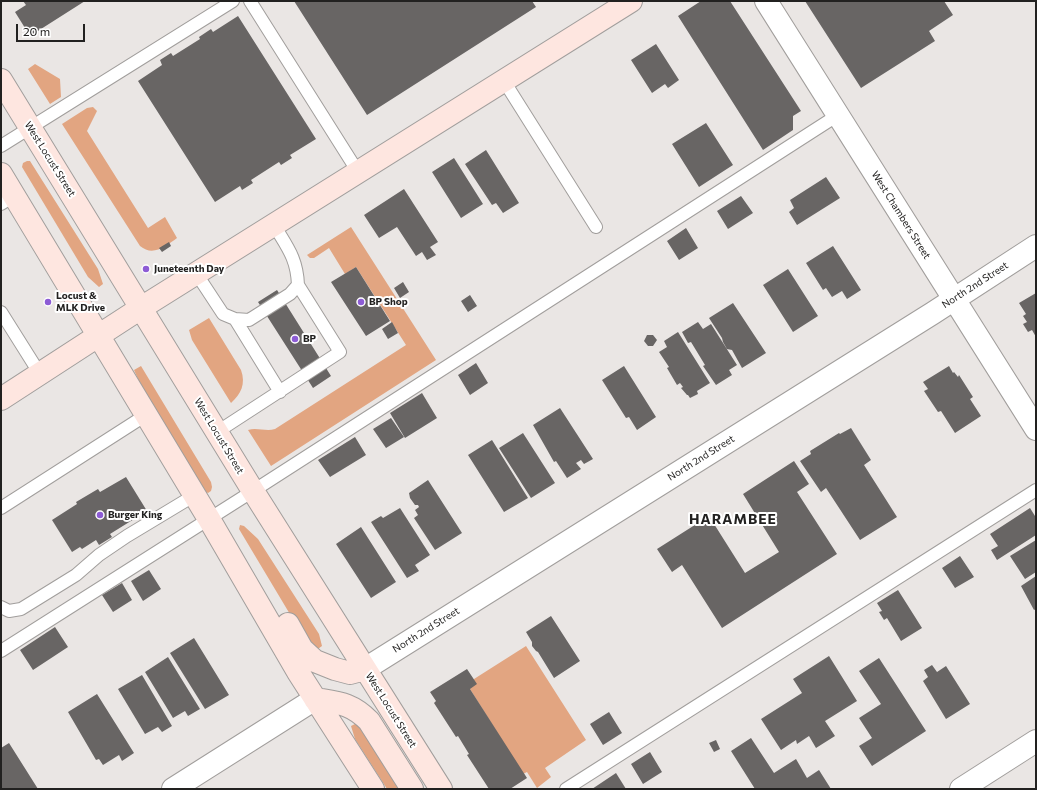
<!DOCTYPE html>
<html>
<head>
<meta charset="utf-8">
<style>
	body { margin:0 }
	#map { position:relative; width:1037px; height:790px; overflow:hidden; background:#eae6e4; font-family:Commissioner,sans-serif }
	canvas { display:block }
	.frame { position:absolute; inset:0; border:2px solid #222120; pointer-events:none }
	.scale { position:absolute; left:16px; top:24px; width:69px; height:18px; box-sizing:border-box; border:2px solid #222120; border-top:0; padding-left:5px; font-size:12px; line-height:14px; white-space:nowrap; color:#222120; -webkit-text-stroke:3px #fff; paint-order:stroke }
</style>
</head>
<body>
<div id="map">
<canvas width="1037" height="790"></canvas>
<div class="frame"></div>
<div class="scale">20 m</div>
</div>
<script>
const ctx = document.querySelector('canvas').getContext('2d');
ctx.lineJoin = 'round';
function fill(path, color) { ctx.fillStyle = color; ctx.fill(path, 'evenodd'); }
function stroke(path, color, width, dash) { ctx.strokeStyle = color; ctx.lineWidth = width; ctx.lineCap = dash ? 'butt' : 'round'; ctx.setLineDash(dash || []); ctx.stroke(path); }
function drawText(font, color, halo, rows, align = 'center') {
  ctx.font = font + ' Commissioner,sans-serif'; ctx.lineWidth = 4; ctx.setLineDash([]); ctx.textBaseline = 'middle'; ctx.strokeStyle = halo; ctx.fillStyle = color; for (const [text, x, y, turn = 0] of rows) {
    ctx.save(); ctx.translate(x, y); ctx.rotate((+turn || 0) * Math.PI / 180); ctx.textAlign = isNaN(turn) ? turn : align; if (halo) ctx.strokeText(text, 0, 0); ctx.fillText(text, 0, 0); ctx.restore();
  }
}
fill(new Path2D(`
	M 35,64 L 60,79 L 61,97 L 50,104 L 28,69 Z
	M 93,107 L 97,111 L 87,131 L 148,228 L 165,217 L 177,238 C 166,246 153,257 140,246 L 62,124 L 87,108 Z
	M 27,161 L 30,161 L 98,269 L 103,284 L 99,287 L 88,277 L 22,167 L 23,163 Z
	M 351,227 L 436,360 L 271,466 L 248,430 C 257,427 266,432 275,429 L 406,345 L 356,267 L 345,274 L 329,248 L 314,258 L 310,258 L 307,255 Z
	M 209,318 L 241,370 C 246,384 241,394 231,403 L 192,340 L 189,330 Z
	M 141,366 L 211,482 L 212,487 L 211,491 L 208,493 L 204,491 L 138,379 L 134,370 Z
	M 240,525 L 244,526 L 258,539 L 319,634 L 322,646 L 315,651 L 306,641 L 239,529 Z
	M 526,646 L 586,740 L 545,768 L 551,777 L 537,788 L 527,772 L 523,774 L 470,689 L 474,679 Z
	M 359,722 L 405,789 L 387,789 L 355,739 L 351,726 Z`), '#e2a581');
fill(new Path2D(`
	M 23,1 L 85,1 L 30,36 L 15,12 L 26,5 Z
	M 294,1 L 532,1 L 536,7 L 367,115 Z
	M 701,1 L 730,1 L 801,111 L 793,116 L 793,130 L 763,150 L 678,16 Z
	M 805,1 L 944,1 L 953,15 L 929,31 L 935,41 L 861,88 Z
	M 238,16 L 316,139 L 290,155 L 292,158 L 281,165 L 279,162 L 251,180 L 253,183 L 242,190 L 240,186 L 215,202 L 138,81 L 162,65 L 160,60 L 171,53 L 173,56 L 200,39 L 199,37 L 211,29 L 213,32 Z
	M 656,44 L 679,80 L 668,88 L 665,84 L 652,93 L 631,60 Z
	M 706,123 L 733,165 L 699,187 L 672,144 Z
	M 486,150 L 519,203 L 503,213 L 496,203 L 492,205 L 465,164 Z
	M 454,158 L 483,204 L 461,218 L 432,172 Z
	M 826,177 L 840,198 L 797,225 L 789,212 L 794,208 L 790,200 Z
	M 404,189 L 438,242 L 430,247 L 436,255 L 427,260 L 422,252 L 416,256 L 397,227 L 379,238 L 364,215 Z
	M 741,196 L 753,213 L 728,229 L 717,211 Z
	M 686,228 L 698,248 L 679,260 L 667,241 Z
	M 169,242 L 171,246 L 162,252 L 159,248 Z
	M 833,246 L 861,290 L 847,299 L 842,291 L 832,297 L 826,288 L 823,290 L 806,263 Z
	M 356,267 L 390,321 L 366,336 L 331,282 Z
	M 788,269 L 818,316 L 793,332 L 763,285 Z
	M 403,282 L 409,292 L 400,298 L 394,288 Z
	M 277,290 L 331,376 L 313,388 L 258,302 Z
	M 1036,293 L 1036,337 L 1032,330 L 1028,332 L 1023,324 L 1027,322 L 1023,316 L 1026,314 L 1019,303 Z
	M 470,295 L 477,306 L 468,312 L 461,301 Z
	M 733,303 L 766,353 L 742,368 L 732,350 L 727,349 L 723,342 L 722,338 L 709,318 Z
	M 392,322 L 398,333 L 388,339 L 382,329 Z
	M 698,322 L 703,329 L 711,324 L 737,365 L 729,370 L 732,375 L 716,385 L 703,366 L 705,365 L 691,342 L 688,343 L 682,332 Z
	M 678,332 L 710,383 L 697,391 L 698,394 L 690,398 L 688,395 L 687,395 L 681,388 L 683,387 L 680,383 L 677,385 L 667,368 L 669,367 L 659,352 L 667,347 L 664,341 Z
	M 647,335 L 653,335 L 657,340 L 653,346 L 648,346 L 644,341 Z
	M 476,363 L 488,383 L 470,395 L 458,375 Z
	M 624,366 L 656,417 L 637,430 L 629,417 L 626,418 L 602,380 Z
	M 949,366 L 953,373 L 954,372 L 958,377 L 959,375 L 973,397 L 970,399 L 981,416 L 955,433 L 941,411 L 938,412 L 924,391 L 928,389 L 923,382 Z
	M 422,393 L 437,418 L 405,438 L 390,413 Z
	M 560,408 L 593,459 L 584,464 L 581,460 L 576,463 L 581,469 L 567,478 L 556,461 L 554,462 L 533,425 Z
	M 391,418 L 404,437 L 386,448 L 373,429 Z
	M 851,428 L 871,460 L 864,465 L 897,517 L 860,540 L 826,488 L 821,492 L 800,461 L 811,454 L 810,451 L 839,433 L 840,434 Z
	M 523,433 L 555,483 L 531,498 L 499,448 Z
	M 355,437 L 366,455 L 330,477 L 318,460 Z
	M 492,440 L 528,498 L 504,512 L 468,455 Z
	M 794,461 L 809,484 L 797,492 L 837,554 L 722,628 L 682,565 L 672,572 L 657,549 L 709,516 L 745,573 L 779,552 L 743,494 Z
	M 126,477 L 147,511 L 110,534 L 112,537 L 99,545 L 96,540 L 82,549 L 80,547 L 72,552 L 52,520 L 77,504 L 76,502 L 98,489 L 100,492 Z
	M 428,480 L 462,533 L 435,550 L 414,518 L 418,515 L 415,510 L 419,507 L 418,505 L 415,505 L 410,498 L 409,493 Z
	M 400,508 L 430,555 L 415,565 L 419,571 L 407,578 L 371,522 L 381,516 L 383,518 Z
	M 1030,508 L 1035,516 L 1036,515 L 1036,535 L 997,560 L 991,550 L 998,546 L 990,534 Z
	M 361,527 L 396,582 L 371,598 L 336,544 Z
	M 1036,540 L 1036,572 L 1025,579 L 1010,556 Z
	M 960,556 L 974,577 L 955,588 L 942,568 Z
	M 149,570 L 161,589 L 143,601 L 131,581 Z
	M 1036,576 L 1036,609 L 1034,610 L 1021,586 Z
	M 122,583 L 132,600 L 113,612 L 102,595 Z
	M 898,590 L 922,628 L 901,641 L 887,618 L 884,620 L 879,612 L 882,611 L 877,603 Z
	M 551,616 L 580,661 L 554,678 L 538,652 L 536,651 L 532,646 L 532,642 L 526,632 Z
	M 55,627 L 68,647 L 33,670 L 20,650 Z
	M 194,638 L 229,695 L 205,709 L 170,653 Z
	M 829,656 L 857,701 L 825,721 L 835,736 L 816,748 L 809,736 L 797,744 L 796,740 L 781,750 L 761,719 L 802,693 L 793,679 Z
	M 168,657 L 200,709 L 188,716 L 185,711 L 173,718 L 145,672 Z
	M 879,658 L 926,731 L 872,766 L 859,746 L 872,738 L 859,718 L 881,704 L 859,671 Z
	M 932,665 L 937,672 L 946,666 L 970,704 L 946,719 L 923,681 L 928,677 L 924,670 Z
	M 467,669 L 477,684 L 470,689 L 527,778 L 510,789 L 489,789 L 467,755 L 469,754 L 458,736 L 456,737 L 434,703 L 436,701 L 430,692 Z
	M 142,675 L 172,726 L 162,732 L 158,727 L 145,734 L 118,689 Z
	M 97,694 L 134,753 L 122,761 L 119,755 L 103,765 L 99,759 L 96,760 L 68,712 Z
	M 609,712 L 622,733 L 603,745 L 590,724 Z
	M 751,738 L 774,773 L 796,759 L 807,778 L 819,770 L 831,789 L 755,789 L 731,751 Z
	M 716,740 L 720,749 L 714,752 L 709,743 Z
	M 9,743 L 38,789 L 1,789 L 1,748 Z
	M 650,752 L 662,772 L 643,784 L 631,764 Z
	M 616,773 L 626,789 L 592,789 Z`), '#686564');
const service = new Path2D(`
	M 250,1 L 358,172
	M 504,81 L 596,227
	M 1,146 L 233,1
	M 1,204 L 14,196
	M 196,273 L 223,314 L 235,319 L 249,320 L 290,294 L 298,285 C 297,258 287,247 274,225
	M 1,312 L 40,374
	M 235,319 L 280,392
	M 217,432 L 340,352 L 298,285
	M 1,508 L 146,415
	M 1,607 L 9,611 L 21,609 L 76,575 L 99,555 L 127,536 L 195,495
	M 1,651 L 253,491 L 838,115
	M 566,789 L 1036,490`);
const minor = new Path2D(`
	M 766,1 L 1036,429
	M 365,669 L 933,313 L 1036,246
	M 173,789 L 315,699
	M 961,789 L 1036,741`);
const secondary = new Path2D(`
	M 1,80 L 253,491 L 441,789
	M 1,174 L 209,519 L 298,672 L 373,789
	M 1,399 L 141,308 L 631,1
	M 288,624 L 302,649 L 315,661 L 335,669 L 350,673 L 365,669
	M 315,699 C 339,703 351,703 369,721 L 412,789`);
stroke(service, '#a19e9c', 14);
stroke(minor, '#a19e9c', 24);
stroke(secondary, '#a19e9c', 24);
stroke(service, '#fff', 12);
stroke(minor, '#fff', 22);
stroke(secondary, '#fee6e0', 22);
for (const [x, y, r, color] of [
	[146,269,4,"#8d5cd5"],
	[48,302,4,"#8d5cd5"],
	[361,302,4,"#8d5cd5"],
	[295,339,4,"#8d5cd5"],
	[100,515,4,"#8d5cd5"]
]) { const dot = new Path2D(); dot.arc(x, y, r, 0, 2 * Math.PI); ctx.fillStyle = color; ctx.fill(dot); stroke(dot, '#fff', 1.5); }
drawText('10px', '#222120', '#fff', [
	["West Locust Street",50,159,58],
	["West Chambers Street",901,215,58],
	["North 2nd Street",975,285,-33],
	["West Locust Street",219,436,59],
	["North 2nd Street",701,458,-32],
	["North 2nd Street",426,630,-32],
	["West Locust Street",391,710,58]
]);
drawText('bold 10px', '#222120', '#fff', [
	["Juneteenth Day",154,269],
	["Locust &",56,296],
	["MLK Drive",56,308],
	["BP Shop",369,302],
	["BP",303,339],
	["Burger King",108,515]
], 'left');
ctx.letterSpacing = '1px';
drawText('bold 14px', '#222120', '#fff', [
	["HARAMBEE",733,519]
]);
ctx.letterSpacing = '0px';
</script>
</body>
</html>
